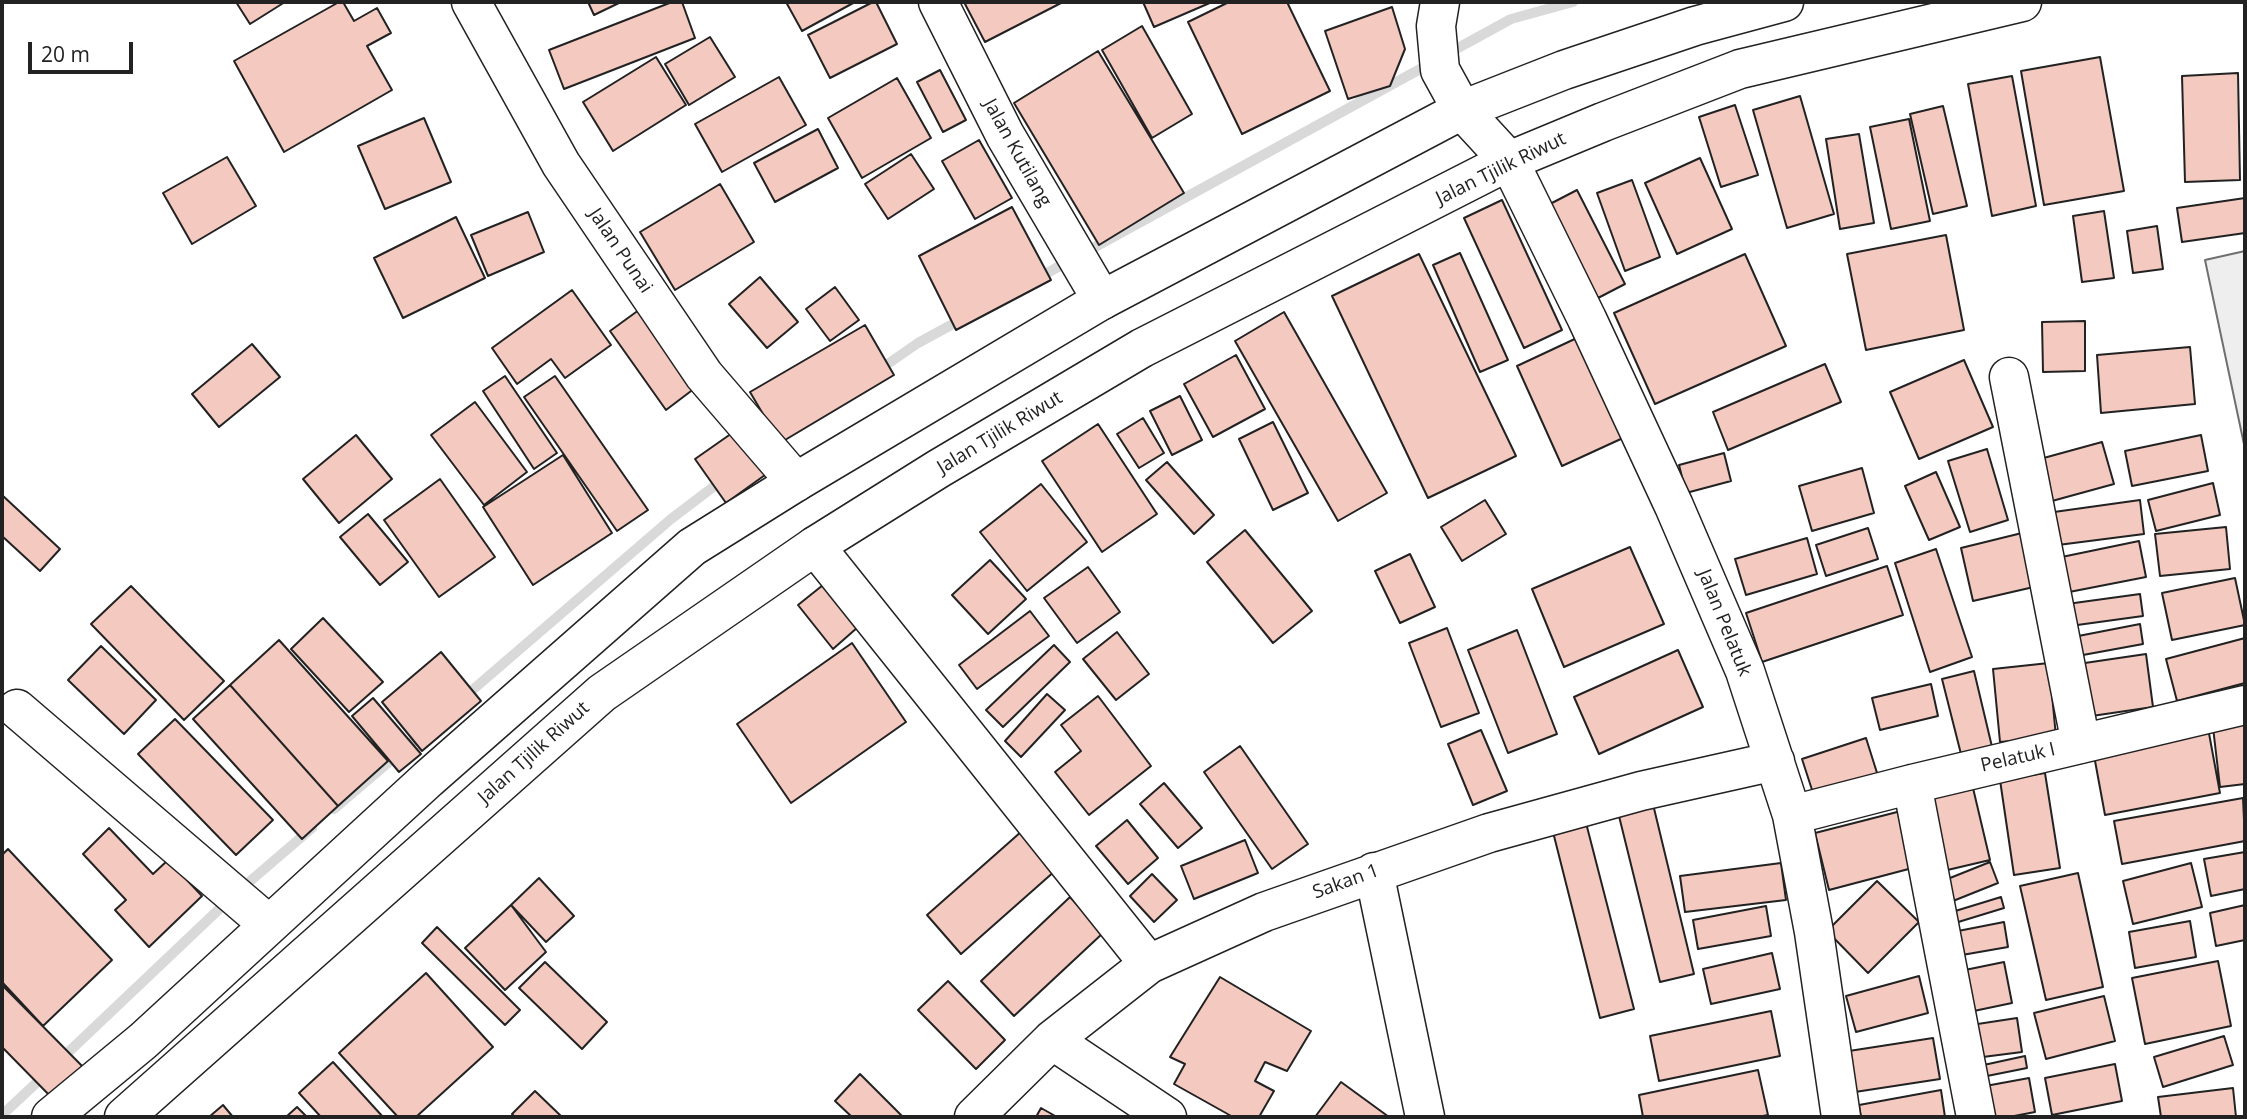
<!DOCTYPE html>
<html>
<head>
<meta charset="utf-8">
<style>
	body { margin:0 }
	#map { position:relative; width:2247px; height:1119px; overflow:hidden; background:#fff; font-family:"Open Sans",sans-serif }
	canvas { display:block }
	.frame { position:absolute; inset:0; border:4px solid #222; pointer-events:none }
	.scale { position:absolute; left:28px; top:42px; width:105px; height:32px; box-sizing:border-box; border:4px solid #222; border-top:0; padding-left:9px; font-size:21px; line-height:24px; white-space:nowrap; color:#222; -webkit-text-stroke:5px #fff; paint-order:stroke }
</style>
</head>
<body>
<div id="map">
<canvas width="2247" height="1119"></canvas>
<div class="frame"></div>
<div class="scale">20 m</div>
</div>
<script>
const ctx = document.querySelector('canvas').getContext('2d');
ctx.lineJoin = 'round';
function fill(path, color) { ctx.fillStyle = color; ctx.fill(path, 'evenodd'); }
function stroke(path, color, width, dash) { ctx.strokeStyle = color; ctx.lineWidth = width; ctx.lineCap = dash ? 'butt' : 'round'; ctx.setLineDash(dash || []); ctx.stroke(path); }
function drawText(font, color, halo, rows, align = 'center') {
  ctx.font = font + ' "Open Sans",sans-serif'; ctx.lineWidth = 5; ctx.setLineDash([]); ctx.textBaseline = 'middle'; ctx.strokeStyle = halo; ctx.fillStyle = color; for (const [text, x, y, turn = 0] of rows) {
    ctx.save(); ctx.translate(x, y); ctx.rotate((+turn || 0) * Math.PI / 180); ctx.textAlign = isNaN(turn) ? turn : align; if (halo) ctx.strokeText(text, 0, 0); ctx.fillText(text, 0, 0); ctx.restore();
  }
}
const green = new Path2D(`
	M 2245,251 L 2245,449 L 2205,260 Z`);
fill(green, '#eee');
stroke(green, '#6f6f6f', 2);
stroke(new Path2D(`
	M 1447,54 L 1511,19 L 1573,2
	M 1095,247 L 1433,62
	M 1036,279 L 1058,267
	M 876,372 L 918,343 L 964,318
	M 462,699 L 671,519 L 725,478
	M 334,809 L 423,733
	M 58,1062 L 234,895 L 312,828
	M 2,1115 L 47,1073`), '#d9d9d9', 10);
const building = new Path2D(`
	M 236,2 L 285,2 L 250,24 Z
	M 339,2 L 343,2 L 354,21 L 377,8 L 391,33 L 367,46 L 392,90 L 284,152 L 234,61 Z
	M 588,2 L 621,2 L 594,15 Z
	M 672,2 L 682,2 L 695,38 L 564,89 L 549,50 Z
	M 786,2 L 855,2 L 802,31 Z
	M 873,2 L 876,2 L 897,44 L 830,78 L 808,35 Z
	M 969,2 L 1063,2 L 985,42 L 965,4 Z
	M 1143,2 L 1212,2 L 1154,27 Z
	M 1229,2 L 1287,2 L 1330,91 L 1242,134 L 1188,22 Z
	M 1392,7 L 1405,49 L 1390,86 L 1348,99 L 1325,31 Z
	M 1142,26 L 1192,114 L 1152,138 L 1102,50 Z
	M 710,37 L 735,77 L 689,105 L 665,64 Z
	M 1098,51 L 1184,193 L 1099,245 L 1014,103 Z
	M 656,57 L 686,105 L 613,151 L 583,102 Z
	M 2100,57 L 2124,191 L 2044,205 L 2021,71 Z
	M 940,70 L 966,120 L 943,132 L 917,82 Z
	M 2238,73 L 2240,180 L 2185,182 L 2182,76 Z
	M 2012,76 L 2036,206 L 1992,216 L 1968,84 Z
	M 779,77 L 806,125 L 722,172 L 695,124 Z
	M 897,78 L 931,138 L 862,178 L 828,118 Z
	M 1800,96 L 1834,214 L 1787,228 L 1753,110 Z
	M 1735,105 L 1758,175 L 1721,187 L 1699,117 Z
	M 1943,106 L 1967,206 L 1933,214 L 1910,114 Z
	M 424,118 L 451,182 L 385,209 L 358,146 Z
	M 1909,119 L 1930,221 L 1891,229 L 1870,127 Z
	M 818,129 L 838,168 L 775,202 L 754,163 Z
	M 1859,134 L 1874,223 L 1840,229 L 1826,139 Z
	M 979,140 L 1012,198 L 975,219 L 942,161 Z
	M 911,154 L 934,189 L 888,219 L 865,184 Z
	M 227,157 L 256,206 L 192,244 L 163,193 Z
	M 1700,158 L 1732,229 L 1677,254 L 1645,183 Z
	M 1632,180 L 1660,257 L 1625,271 L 1597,193 Z
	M 720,184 L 754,242 L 675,290 L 640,232 Z
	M 1577,190 L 1625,284 L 1598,298 L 1550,204 Z
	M 2245,198 L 2245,233 L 2182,242 L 2177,208 Z
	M 1502,200 L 1562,330 L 1524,348 L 1464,218 Z
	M 1012,207 L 1051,280 L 956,330 L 919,256 Z
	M 2104,211 L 2114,278 L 2082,282 L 2073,216 Z
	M 528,212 L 544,252 L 488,276 L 471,235 Z
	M 456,217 L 485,278 L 403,318 L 374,258 Z
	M 2157,226 L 2163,269 L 2133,273 L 2127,231 Z
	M 1946,235 L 1964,330 L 1866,350 L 1847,254 Z
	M 1460,253 L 1508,360 L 1480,372 L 1433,265 Z
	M 1419,254 L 1516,456 L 1428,498 L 1332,296 Z
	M 1745,254 L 1786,346 L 1655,404 L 1614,313 Z
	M 760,277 L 798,322 L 767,348 L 729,304 Z
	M 835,287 L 859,320 L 830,341 L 806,309 Z
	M 572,290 L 611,345 L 565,378 L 551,359 L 517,384 L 492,348 Z
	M 643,307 L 699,385 L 666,410 L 610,331 Z
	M 1284,312 L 1387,493 L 1338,521 L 1235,341 Z
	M 2085,321 L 2085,371 L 2043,372 L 2042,322 Z
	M 865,325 L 894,375 L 780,443 L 750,392 Z
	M 1579,337 L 1623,438 L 1562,466 L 1517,366 Z
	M 252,344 L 280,377 L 219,427 L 192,394 Z
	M 2190,347 L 2195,404 L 2101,413 L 2097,355 Z
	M 1236,355 L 1265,409 L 1213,437 L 1184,384 Z
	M 1964,360 L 1993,427 L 1919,459 L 1890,392 Z
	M 1825,364 L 1841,402 L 1728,450 L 1713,412 Z
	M 505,376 L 557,453 L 534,469 L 483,391 Z
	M 555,376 L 648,510 L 617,531 L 524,397 Z
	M 1180,396 L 1202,440 L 1172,455 L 1150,411 Z
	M 475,402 L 527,472 L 484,505 L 431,435 Z
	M 1143,418 L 1164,453 L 1139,468 L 1117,434 Z
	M 1273,422 L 1308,493 L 1273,510 L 1239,439 Z
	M 1098,424 L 1157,514 L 1102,552 L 1042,461 Z
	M 735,431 L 765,475 L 726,503 L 695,459 Z
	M 356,435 L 392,479 L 339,523 L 303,479 Z
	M 2201,435 L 2208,471 L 2132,486 L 2125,451 Z
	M 2102,442 L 2114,484 L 2052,501 L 2040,459 Z
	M 1987,449 L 2008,520 L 1970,532 L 1948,461 Z
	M 1724,453 L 1731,481 L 1686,493 L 1679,465 Z
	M 563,455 L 612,533 L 533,585 L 483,507 Z
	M 1167,462 L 1214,515 L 1194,534 L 1146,480 Z
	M 1862,468 L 1874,513 L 1812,531 L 1799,486 Z
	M 1936,472 L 1960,527 L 1929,540 L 1905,486 Z
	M 440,479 L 495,557 L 439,597 L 384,520 Z
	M 2213,483 L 2220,515 L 2156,531 L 2148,500 Z
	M 1041,484 L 1087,542 L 1027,591 L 980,532 Z
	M 2,495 L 60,549 L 40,571 L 2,536 Z
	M 1485,500 L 1506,534 L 1462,561 L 1441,527 Z
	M 2140,500 L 2144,534 L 2058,545 L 2054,512 Z
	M 368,514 L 408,562 L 380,585 L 340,537 Z
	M 2226,527 L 2230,569 L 2160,576 L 2155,534 Z
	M 1868,528 L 1878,559 L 1826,576 L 1816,545 Z
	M 1245,530 L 1312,611 L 1273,643 L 1207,562 Z
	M 2026,532 L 2038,586 L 1973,601 L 1961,548 Z
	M 1807,538 L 1817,574 L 1746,595 L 1735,559 Z
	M 2139,541 L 2146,577 L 2059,594 L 2052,559 Z
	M 1630,547 L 1664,624 L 1564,667 L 1532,589 Z
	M 1936,549 L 1972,657 L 1930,672 L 1895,563 Z
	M 1410,554 L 1435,607 L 1400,623 L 1375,571 Z
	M 990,560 L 1026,599 L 988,634 L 952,595 Z
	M 1887,566 L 1903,615 L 1762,662 L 1746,613 Z
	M 1088,567 L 1120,612 L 1077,643 L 1044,598 Z
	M 2235,578 L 2245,625 L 2172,640 L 2162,593 Z
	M 823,585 L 858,627 L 833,649 L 798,605 Z
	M 131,586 L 224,681 L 184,720 L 91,624 Z
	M 2140,594 L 2143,616 L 2070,626 L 2067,604 Z
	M 1030,611 L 1049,636 L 977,689 L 959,665 Z
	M 323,618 L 383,682 L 349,712 L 291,649 Z
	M 2140,624 L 2143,644 L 2072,657 L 2068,638 Z
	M 1447,628 L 1479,713 L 1441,727 L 1409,643 Z
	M 1517,630 L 1557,734 L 1508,753 L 1468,650 Z
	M 1117,632 L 1149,674 L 1116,700 L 1083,659 Z
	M 2245,638 L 2245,683 L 2177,701 L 2166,659 Z
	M 279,640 L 388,761 L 338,806 L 230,685 Z
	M 852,643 L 906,722 L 791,803 L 737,724 Z
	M 1054,645 L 1070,662 L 1003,727 L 986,710 Z
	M 101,646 L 156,700 L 124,734 L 68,680 Z
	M 1678,650 L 1703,707 L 1599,754 L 1574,697 Z
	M 441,652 L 481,701 L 422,751 L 382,702 Z
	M 2146,654 L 2153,707 L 2085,717 L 2078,664 Z
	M 2049,663 L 2056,737 L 2000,742 L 1993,669 Z
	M 1974,671 L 1993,751 L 1962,758 L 1942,679 Z
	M 1931,684 L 1938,716 L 1880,730 L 1872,698 Z
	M 230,685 L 338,806 L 302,839 L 193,719 Z
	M 1047,694 L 1065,710 L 1021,757 L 1005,741 Z
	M 1098,696 L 1151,766 L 1089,815 L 1055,772 L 1081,751 L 1061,725 Z
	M 373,698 L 421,754 L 399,772 L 352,716 Z
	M 2245,714 L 2245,784 L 2220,787 L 2212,719 Z
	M 175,719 L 273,820 L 236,855 L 138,754 Z
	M 2208,728 L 2220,793 L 2105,815 L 2093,750 Z
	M 1481,730 L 1507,791 L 1473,805 L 1448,744 Z
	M 1866,738 L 1878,776 L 1814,796 L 1802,759 Z
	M 1240,746 L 1308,844 L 1272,869 L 1204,772 Z
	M 2045,773 L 2060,868 L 2014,875 L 2000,780 Z
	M 1164,783 L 1202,828 L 1178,848 L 1140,804 Z
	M 1973,788 L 1990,860 L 1939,872 L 1922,800 Z
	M 2243,798 L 2245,841 L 2122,864 L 2114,821 Z
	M 1652,800 L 1694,974 L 1660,982 L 1617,808 Z
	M 1905,810 L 1920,866 L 1829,890 L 1815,833 Z
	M 1585,819 L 1634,1009 L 1600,1018 L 1552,828 Z
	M 1127,820 L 1158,858 L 1128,884 L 1096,846 Z
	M 109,828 L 153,874 L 168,860 L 202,896 L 149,947 L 115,910 L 126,900 L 83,854 Z
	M 1022,831 L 1056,870 L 961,954 L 927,915 Z
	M 1245,840 L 1258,873 L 1194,899 L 1181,866 Z
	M 8,849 L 112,960 L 43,1026 L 2,982 L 2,855 Z
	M 2245,852 L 2245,889 L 2211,896 L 2204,859 Z
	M 1990,862 L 1998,883 L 1953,901 L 1945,880 Z
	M 1781,863 L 1786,900 L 1685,912 L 1680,876 Z
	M 2191,863 L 2202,907 L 2133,924 L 2123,881 Z
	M 2078,873 L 2103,987 L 2046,1000 L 2020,886 Z
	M 1152,874 L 1177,900 L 1154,922 L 1130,896 Z
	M 539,878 L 574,916 L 546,942 L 511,905 Z
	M 1877,881 L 1919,922 L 1868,973 L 1827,931 Z
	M 1070,897 L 1103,933 L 1014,1016 L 981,981 Z
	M 2001,897 L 2004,908 L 1955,923 L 1952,912 Z
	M 511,905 L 546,952 L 505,990 L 465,948 Z
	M 2245,905 L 2245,940 L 2216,946 L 2210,913 Z
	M 1766,906 L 1771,936 L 1698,949 L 1693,920 Z
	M 2190,921 L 2196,957 L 2135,968 L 2129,932 Z
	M 2004,922 L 2008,947 L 1962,955 L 1958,931 Z
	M 437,927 L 520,1010 L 505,1025 L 422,943 Z
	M 1772,953 L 1780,989 L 1711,1004 L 1703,969 Z
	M 2218,961 L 2231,1026 L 2145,1044 L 2132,978 Z
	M 545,962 L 607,1022 L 582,1049 L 519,988 Z
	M 2004,962 L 2012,1003 L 1969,1012 L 1960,971 Z
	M 426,973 L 493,1047 L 416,1117 L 398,1117 L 339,1053 Z
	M 1919,976 L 1928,1013 L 1856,1032 L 1846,996 Z
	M 1220,977 L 1311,1031 L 1287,1071 L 1265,1062 L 1255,1081 L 1274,1091 L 1259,1117 L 1233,1117 L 1174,1084 L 1185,1064 L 1170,1057 Z
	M 948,981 L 1005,1040 L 976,1069 L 918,1010 Z
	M 2,985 L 87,1071 L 56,1102 L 2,1047 Z
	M 2104,996 L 2115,1041 L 2046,1059 L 2034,1013 Z
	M 1771,1011 L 1780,1056 L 1659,1081 L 1650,1036 Z
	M 2017,1018 L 2022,1052 L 1975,1058 L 1971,1025 Z
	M 2224,1036 L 2233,1065 L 2163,1087 L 2154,1057 Z
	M 1933,1038 L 1940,1079 L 1855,1092 L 1849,1051 Z
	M 2025,1056 L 2027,1068 L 1982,1077 L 1979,1066 Z
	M 333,1062 L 383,1117 L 321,1117 L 299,1093 Z
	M 2115,1064 L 2122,1101 L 2052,1115 L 2045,1078 Z
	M 1758,1070 L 1768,1115 L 1758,1117 L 1643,1117 L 1639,1095 Z
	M 860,1074 L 903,1117 L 852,1117 L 835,1101 Z
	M 2029,1078 L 2035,1112 L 2009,1117 L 1985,1117 L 1980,1087 Z
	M 1341,1082 L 1389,1117 L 1315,1117 Z
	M 2233,1088 L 2236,1117 L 2161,1117 L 2158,1097 Z
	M 1941,1090 L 1945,1117 L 1861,1117 L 1859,1105 Z
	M 535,1091 L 562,1117 L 515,1117 L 512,1114 Z
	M 223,1105 L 233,1117 L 209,1117 Z
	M 297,1107 L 307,1117 L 286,1117 Z
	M 1041,1108 L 1057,1117 L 1036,1117 Z`);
fill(building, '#f3c9c0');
stroke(building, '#222', 2);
const minor = new Path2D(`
	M 471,2 L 561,164 L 704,375 L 796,482
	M 938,2 L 1005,135 L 1102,300
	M 1440,2 L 1436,26 L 1440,70 L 1462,110 L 1509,161 L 1587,319 L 1674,506 L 1745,671 L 1792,815 L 1814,932 L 1841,1117
	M 2009,377 L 2081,744
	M 815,546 L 1149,964
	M 17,709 L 268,924
	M 1912,784 L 1976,1117
	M 1792,815 L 1912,784 L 2245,705
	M 1374,872 L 1425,1117
	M 1052,1040 L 1167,1117
	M 974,1117 L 1052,1040 L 1149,964 L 1264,912 L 1489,833 L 1641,791 L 1775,761`);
const highway = new Path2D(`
	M 51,1117 L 143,1041 L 428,779 L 692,547 L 796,482 L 1102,300 L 1462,110 L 1564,70 L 1695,26 L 1784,2
	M 124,1117 L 602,693 L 815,546 L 938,469 L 1142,348 L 1509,161 L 1603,122 L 1740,69 L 2022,2`);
stroke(minor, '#222', 41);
stroke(highway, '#222', 41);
stroke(minor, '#fff', 38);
stroke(highway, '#fff', 38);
drawText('19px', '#222', '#fff', [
	["Jalan Kutilang",1017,153,61],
	["Jalan Tjilik Riwut",1501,169,-26],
	["Jalan Punai",620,251,56],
	["Jalan Tjilik Riwut",1000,433,-31],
	["Jalan Pelatuk",1724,623,68],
	["Jalan Tjilik Riwut",534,753,-42],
	["Pelatuk I",2018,758,-13],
	["Sakan 1",1346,882,-20]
]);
</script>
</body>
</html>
